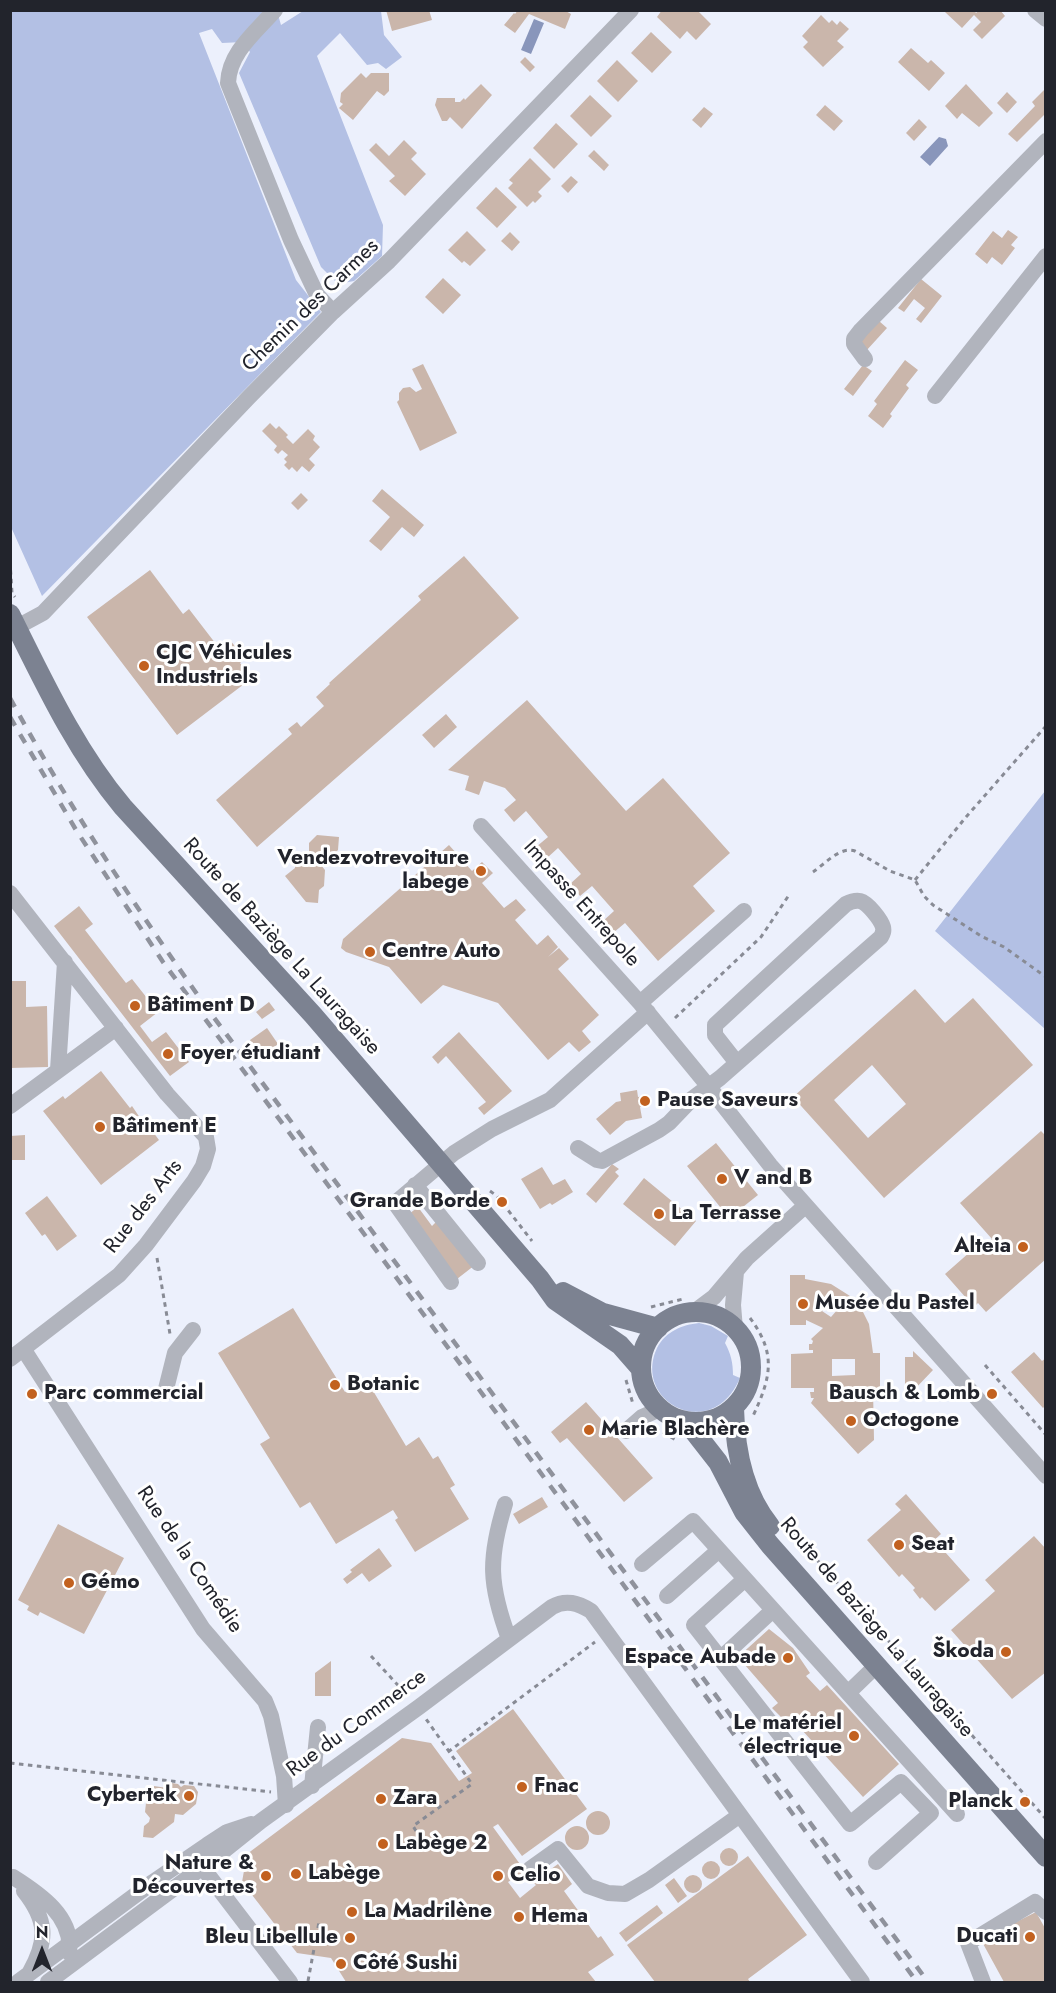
<!DOCTYPE html>
<html>
<head>
<meta charset="utf-8">
<style>
	body { margin:0 }
	#map { position:relative; width:1056px; height:1993px; overflow:hidden; background:#ecf0fc; font-family:Jost,sans-serif }
	canvas { display:block }
	.frame { position:absolute; inset:0; border:12px solid #22242c; pointer-events:none }
	.north { position:absolute; left:12px; top:1921px; width:60px; height:60px; -webkit-text-stroke:4px #fff; paint-order:stroke; rotate:0deg; font-size:16px; font-weight:700; line-height:24px; text-align:center; color:#22242c }
	.north::after { content:''; display:block; margin:auto; width:21px; height:27px; background:#22242c; clip-path:polygon(50% 0,100% 100%,50% 72%,0 100%) }
</style>
</head>
<body>
<div id="map">
<canvas width="1056" height="1993"></canvas>
<div class="frame"></div>
<div class="north">N</div>
</div>
<script>
const g = document.querySelector('canvas').getContext('2d');
g.lineJoin = 'round';
function fillPath(path, color) {
  g.fillStyle = color;
  g.fill(path, 'evenodd');
}
function stroke(path, color, width, dash) {
  g.strokeStyle = color;
  g.lineWidth = width;
  g.lineCap = dash ? 'butt' : 'round';
  g.setLineDash(dash || []);
  g.stroke(path);
}
function drawText(font, color, halo, rows, align = 'center') {
  g.font = font + ' Jost,sans-serif';
  g.lineWidth = 6;
  g.setLineDash([]);
  g.textBaseline = 'middle';
  g.strokeStyle = halo;
  g.fillStyle = color;
  for (const [text, x, y, turn = 0] of rows) {
    g.save();
    g.translate(x, y);
    g.rotate((+turn || 0) * Math.PI / 180);
    g.textAlign = isNaN(turn) ? turn : align;
    if (halo) g.strokeText(text, 0, 0);
    g.fillText(text, 0, 0);
    g.restore();
  }
}
fillPath(new Path2D(`
	M10,11H277L281,25L303,11H381L384,35L402,57L386,69L378,63L367,65L340,33L317,56L383,225L382,256L354,281L338,284L321,267L239,73L250,52L243,42L222,43L212,29L199,33L296,280L321,312L42,596L11,527Z
	M1045,791V1029L935,931Z
	M699,1323L711,1326L728,1336L725,1343C731,1354 733,1363 733,1375L740,1378C712,1444 632,1402 657,1348C666,1331 682,1325 699,1323Z`), '#b3c0e4');
fillPath(new Path2D(`
	M534,19L544,23L531,54L521,50Z
	M939,137L946,139L948,146L930,166L920,157Z`), '#8996bb');
fillPath(new Path2D(`
	M386,10H429L432,20L392,31Z
	M518,10H564L571,14L565,29L529,14L515,33L504,25L514,13L515,14Z
	M662,10H697L711,24L696,40L687,31L680,39L657,17Z
	M947,10H974L976,13L979,10H1000L1005,16L982,39L973,30L981,22L974,15L962,28L945,12Z
	M821,15L829,23L832,20L837,25L840,21L849,29L837,41L844,47L823,67L803,47L808,42L802,36Z
	M651,32L672,52L652,73L631,53Z
	M911,48L928,63L931,60L945,73L929,91L898,62Z
	M525,57L535,67L530,72L520,62Z
	M617,60L638,81L618,102L597,81Z
	M361,73L366,78L371,73H389V91L384,96L377,91L353,120L339,108L343,104L340,102L341,93Z
	M481,84L492,95L462,129L450,117L447,121H442L435,105L437,98H455V102H460L464,98L465,100Z
	M966,84L993,113L979,127L962,113L957,119L945,106Z
	M1046,88V113L1017,142L1008,134L1035,106L1032,102Z
	M1007,92L1017,102L1007,113L997,103Z
	M590,95L612,116L591,137L570,116Z
	M825,105L843,121L834,131L816,115Z
	M704,107L713,114L701,128L692,120Z
	M919,119L927,127L914,141L906,133Z
	M556,123L578,144L554,169L533,148Z
	M404,140L417,153L411,159L426,174L405,196L389,181L395,176L369,150L376,143L389,156Z
	M594,150L609,165L604,171L588,156Z
	M530,158L551,179L538,192L542,196L535,203L533,201L527,207L508,188L513,183L509,180Z
	M571,176L578,182L568,193L561,186Z
	M496,187L517,207L497,228L476,208Z
	M1008,230L1018,237L1011,245L1015,248L1002,265L992,257L987,264L975,254L993,231L1002,238Z
	M467,231L486,250L470,266L464,261L462,263L448,250Z
	M510,232L520,242L512,251L501,241Z
	M443,278L461,295L443,314L425,297Z
	M921,279L942,296L921,323L916,319L925,308L914,299L904,312L898,308Z
	M879,321L887,328L866,351L858,344Z
	M905,360L918,370L906,385L909,388L890,414L892,416L883,428L868,416L877,404L874,401Z
	M423,364L457,433L420,451L397,402L399,400V393L403,388L410,387L416,392L422,389L412,369Z
	M863,365L872,371L853,396L844,389Z
	M270,423L276,429L279,426L288,435L286,437L293,444L308,429L315,436L313,440L320,447L309,459L315,465L309,472L302,466L297,472L292,467L289,470L284,465L287,462L284,459L288,455L282,450L278,454L274,450L277,446L262,431Z
	M382,489L424,525L414,537L402,527L381,551L369,541L390,517L372,501Z
	M301,493L308,500L298,510L291,503Z
	M464,556L519,618L257,847L216,800L292,734L288,729L297,722L301,727L324,706L316,697L330,684L329,683L421,600L418,596Z
	M150,570L183,614L189,609L219,648L230,640L245,659L240,663L252,678L177,735L87,617Z
	M527,700L626,811L663,778L730,853L693,886L715,911L658,961L625,923L613,933L603,921L614,911L592,886L580,896L570,884L581,874L558,848L547,858L536,847L548,837L526,811L514,822L504,810L516,800L505,788L484,781L479,795L465,790L469,776L448,770Z
	M446,714L457,727L434,748L422,735Z
	M317,835L339,837L338,850L335,853L321,852V865L325,870L324,886L319,890L318,903L306,902L285,876L295,868V863L309,852V843Z
	M449,845L472,871L482,862L493,873L482,883L504,908L516,899L526,910L515,920L537,945L548,935L558,947L548,957L559,948L569,959L558,969L599,1015L582,1031L591,1042L579,1052L569,1042L548,1060L498,1003L443,985L421,1004L389,967L346,952L341,948L343,939Z
	M79,906L93,924L85,930L126,983L132,979L158,1012L140,1026L152,1042L166,1032L189,1062L170,1076L54,926Z
	M10,981H26V1007L47,1006L48,1067L10,1068Z
	M915,989L945,1023L973,998L1033,1065L884,1198L793,1097ZM872,1065L906,1104L868,1138L834,1100Z
	M269,1002L275,1010L262,1019L256,1012Z
	M267,1028L278,1044L260,1058L251,1045L252,1044L250,1040Z
	M459,1032L512,1091L484,1115L478,1108L486,1102L446,1056L438,1064L432,1057Z
	M101,1071L130,1108L132,1106L151,1134L153,1132L159,1140L101,1185L43,1111L63,1096L65,1099Z
	M637,1090L638,1097L644,1096L645,1101V1106L640,1107L642,1118L626,1121L610,1135L596,1119L616,1102L621,1101L620,1093Z
	M1041,1131L1046,1136V1259L986,1312L978,1303L974,1307L945,1274L979,1244L983,1248L992,1239L960,1203Z
	M25,1135V1160H10V1136Z
	M716,1143L758,1195L729,1218L687,1166Z
	M612,1164L619,1169L615,1172L619,1176L596,1203L586,1194Z
	M542,1167L553,1185L565,1179L573,1192L552,1205L550,1203L540,1209L521,1179Z
	M644,1178L696,1221L675,1246L623,1204Z
	M47,1196L77,1236L57,1251L45,1234L42,1236L25,1213Z
	M418,1207L432,1226L436,1222L475,1265L457,1279L409,1214Z
	M790,1275H805V1279L831,1284L850,1296L860,1306L869,1324L873,1353H880V1388H873L874,1440L858,1454L811,1403L814,1398H811L810,1392H814V1388H791V1354L813,1353V1350H809V1344H812L813,1341L811,1339L823,1328L806,1320V1325H790ZM826,1301L838,1309L831,1317L822,1311ZM832,1359H855V1375L832,1376Z
	M293,1308L345,1392L366,1379L406,1446L419,1437L433,1459L438,1456L455,1485L450,1488L469,1519L415,1552L395,1520L398,1518L393,1510L336,1544L310,1502L300,1508L260,1444L270,1438L218,1353Z
	M913,1351L933,1370L914,1390V1383L905,1384V1357H913Z
	M1034,1352L1042,1361L1046,1358V1405L1043,1408L1011,1372Z
	M586,1402L653,1478L624,1502L567,1438L560,1443L551,1432Z
	M906,1494L941,1534L931,1543L934,1546L937,1543L970,1580L935,1611L922,1597L920,1599L913,1590L915,1588L902,1574L899,1577L867,1540L901,1510L895,1504Z
	M542,1497L548,1507L519,1524L513,1514Z
	M58,1524L124,1558L84,1634L40,1612L38,1616L27,1610L29,1606L18,1600Z
	M1034,1536L1046,1549V1672L1012,1699L951,1630L995,1591L985,1580Z
	M379,1548L392,1566L369,1582L362,1573L347,1584L343,1579L352,1572L350,1570Z
	M769,1629L793,1648L810,1673L806,1676L820,1691L827,1685L899,1764L863,1797L791,1718L786,1722L772,1708L778,1703L738,1657Z
	M331,1661V1696H315V1673Z
	M513,1709L587,1809L522,1856L498,1824L493,1827L525,1871L508,1882L520,1898L536,1885L533,1882L558,1864L572,1884L564,1891L598,1938L601,1936L614,1955L588,1972L596,1982H346L331,1958L297,1953L242,1882L247,1854L402,1738L431,1743L459,1781L472,1773L456,1751Z
	M172,1783L178,1784L181,1787L184,1785L194,1786L198,1792L196,1804L183,1815L175,1814L174,1822L153,1838L143,1837L144,1826L149,1822L150,1818L145,1812L146,1803L152,1799L154,1786L167,1788Z
	M586 1823a12 12 0 1 1 24 0a12 12 0 1 1-24 0Z
	M565 1838a12 12 0 1 1 24 0a12 12 0 1 1-24 0Z
	M720 1857a9 9 0 1 1 18 0a9 9 0 1 1-18 0Z
	M748,1856L807,1935L748,1979L750,1982H655L627,1945Z
	M702 1870a9 9 0 1 1 18 0a9 9 0 1 1-18 0Z
	M684 1884a9 9 0 1 1 18 0a9 9 0 1 1-18 0Z
	M674,1878L687,1896L678,1903L665,1885Z
	M657,1905L663,1913L626,1942L619,1933Z
	M1036,1912L1046,1930V1982H1004L981,1940Z`), '#cab6ab');
stroke(new Path2D(`
	M10,561L12,593L15,597
	M813,872C825,864 840,846 855,851L890,871L915,880L924,896L933,905L981,936L1004,947L1046,977
	M915,880L966,817L1046,726
	M675,1018L761,937L789,895
	M490,1191L497,1196L532,1241
	M157,1258L170,1334
	M651,1307L683,1299
	M750,1318C778,1355 770,1380 752,1418
	M985,1365L1046,1435
	M626,1380L633,1404
	M655,1428L678,1441
	M787,1526L1046,1819
	M371,1656L407,1695
	M448,1752L595,1642
	M10,1763L271,1792
	M416,1831L413,1826L472,1784L426,1719
	M308,1981L319,1922`), '#888b95', 3, [4.5, 4.5]);
stroke(new Path2D(`
	M275,10C256,32 229,52 228,83L291,240L317,295L333,312
	M1035,10L1046,19
	M865,359L854,344V339L861,330L1046,141
	M935,396L1046,256
	M17,627L43,613L249,397L333,312L389,261L631,10
	M481,826L640,1003L709,1087L770,1165L1046,1476
	M10,893L167,1094L206,1137L208,1149L203,1166L194,1181L146,1245L119,1275L10,1359
	M640,1003L744,911
	M58,1070L65,962
	M10,1106L116,1028
	M578,1148L597,1160L602,1161L659,1130L669,1123L692,1099L720,1078L881,937C883,933 884,931 883,927C881,920 868,903 860,901C855,900 850,902 846,904L715,1025V1035L737,1063
	M415,1185L478,1263
	M451,1282L395,1203L454,1153L492,1129L550,1100L648,1012
	M694,1312L714,1297L747,1258L805,1206
	M735,1329L733,1305L736,1272
	M24,1350L203,1629L265,1701L271,1716L284,1776L286,1805
	M165,1393L175,1353L193,1330
	M626,1431L642,1417L660,1409
	M505,1504C488,1559 489,1585 509,1639
	M642,1564L693,1521L957,1814
	M745,1579L694,1625L850,1824L901,1782L931,1813L876,1862
	M667,1596L719,1550
	M720,1659L773,1610
	M849,1692L876,1666
	M312,1786L318,1727
	M196,1859L290,1982
	M530,1869L558,1849L588,1886L608,1893L625,1894L649,1880L740,1815
	M13,1877C40,1894 74,1917 69,1953
	M24,1891C47,1920 48,1940 30,1972
	M18,1982L153,1882L207,1845L227,1832L251,1824
	M48,1982L216,1857L261,1821L419,1707L552,1607C566,1599 578,1603 591,1611L862,1982
	M983,1982L968,1943L1035,1902L1046,1912`), '#b1b4bd', 16);
stroke(new Path2D(`
	M10,614C43,680 75,750 123,807L313,1015L540,1279L555,1300L620,1345L641,1369
	M563,1292L603,1313L658,1328
	M641 1367a55 55 0 1 1 110 0a55 55 0 1 1-110 0Z
	M734,1408C735,1450 743,1493 770,1526
	M686,1421L718,1462L744,1512L770,1545L1046,1857`), '#7c8291', 20);
stroke(new Path2D(`
	M10,698C68,805 134,905 204,1004L928,1982
	M10,717L76,830L163,962L917,1982`), '#8f929c', 4.5, [10, 10]);
for (const [x, y, r, color] of [
	[144,666,6,"#c2611f"],
	[481,871,6,"#c2611f"],
	[370,952,6,"#c2611f"],
	[135,1006,6,"#c2611f"],
	[168,1054,6,"#c2611f"],
	[645,1101,6,"#c2611f"],
	[100,1127,6,"#c2611f"],
	[722,1179,6,"#c2611f"],
	[502,1202,6,"#c2611f"],
	[659,1214,6,"#c2611f"],
	[1023,1247,6,"#c2611f"],
	[803,1304,6,"#c2611f"],
	[335,1385,6,"#c2611f"],
	[32,1394,6,"#c2611f"],
	[992,1394,6,"#c2611f"],
	[851,1421,6,"#c2611f"],
	[589,1430,6,"#c2611f"],
	[899,1545,6,"#c2611f"],
	[69,1583,6,"#c2611f"],
	[1006,1652,6,"#c2611f"],
	[788,1658,6,"#c2611f"],
	[854,1736,6,"#c2611f"],
	[522,1787,6,"#c2611f"],
	[189,1796,6,"#c2611f"],
	[381,1799,6,"#c2611f"],
	[1025,1802,6,"#c2611f"],
	[383,1844,6,"#c2611f"],
	[296,1874,6,"#c2611f"],
	[266,1876,6,"#c2611f"],
	[498,1876,6,"#c2611f"],
	[352,1912,6,"#c2611f"],
	[519,1917,6,"#c2611f"],
	[1030,1937,6,"#c2611f"],
	[350,1938,6,"#c2611f"],
	[341,1964,6,"#c2611f"]
]) {
  const dot = new Path2D();
  dot.arc(x, y, r, 0, 2 * Math.PI);
  g.fillStyle = color;
  g.fill(dot);
  stroke(dot, '#fff', 2);
}
drawText('21px', '#22242c', '#fff', [
	["Chemin des Carmes",311,306,-44],
	["Impasse Entrepole",581,904,48],
	["Route de Baziège La Lauragaise",281,947,48],
	["Rue des Arts",144,1207,-52],
	["Rue de la Comédie",189,1560,56],
	["Route de Baziège La Lauragaise",876,1628,49],
	["Rue du Commerce",357,1724,-36]
]);
drawText('bold 21px', '#22242c', '#fff', [
	["CJC Véhicules",156,654],
	["Industriels",156,678],
	["Vendezvotrevoiture",469,859,"right"],
	["labege",469,883,"right"],
	["Centre Auto",382,952],
	["Bâtiment D",147,1006],
	["Foyer étudiant",180,1054],
	["Pause Saveurs",657,1101],
	["Bâtiment E",112,1127],
	["V and B",734,1179],
	["Grande Borde",490,1202,"right"],
	["La Terrasse",671,1214],
	["Alteia",1011,1247,"right"],
	["Musée du Pastel",815,1304],
	["Botanic",347,1385],
	["Parc commercial",44,1394],
	["Bausch & Lomb",980,1394,"right"],
	["Octogone",863,1421],
	["Marie Blachère",601,1430],
	["Seat",911,1545],
	["Gémo",81,1583],
	["Škoda",994,1652,"right"],
	["Espace Aubade",776,1658,"right"],
	["Le matériel",842,1724,"right"],
	["électrique",842,1748,"right"],
	["Fnac",534,1787],
	["Cybertek",177,1796,"right"],
	["Zara",393,1799],
	["Planck",1013,1802,"right"],
	["Labège 2",395,1844],
	["Nature &",254,1864,"right"],
	["Découvertes",254,1888,"right"],
	["Labège",308,1874],
	["Celio",510,1876],
	["La Madrilène",364,1912],
	["Hema",531,1917],
	["Ducati",1018,1937,"right"],
	["Bleu Libellule",338,1938,"right"],
	["Côté Sushi",353,1964]
], 'left');
</script>
</body>
</html>
